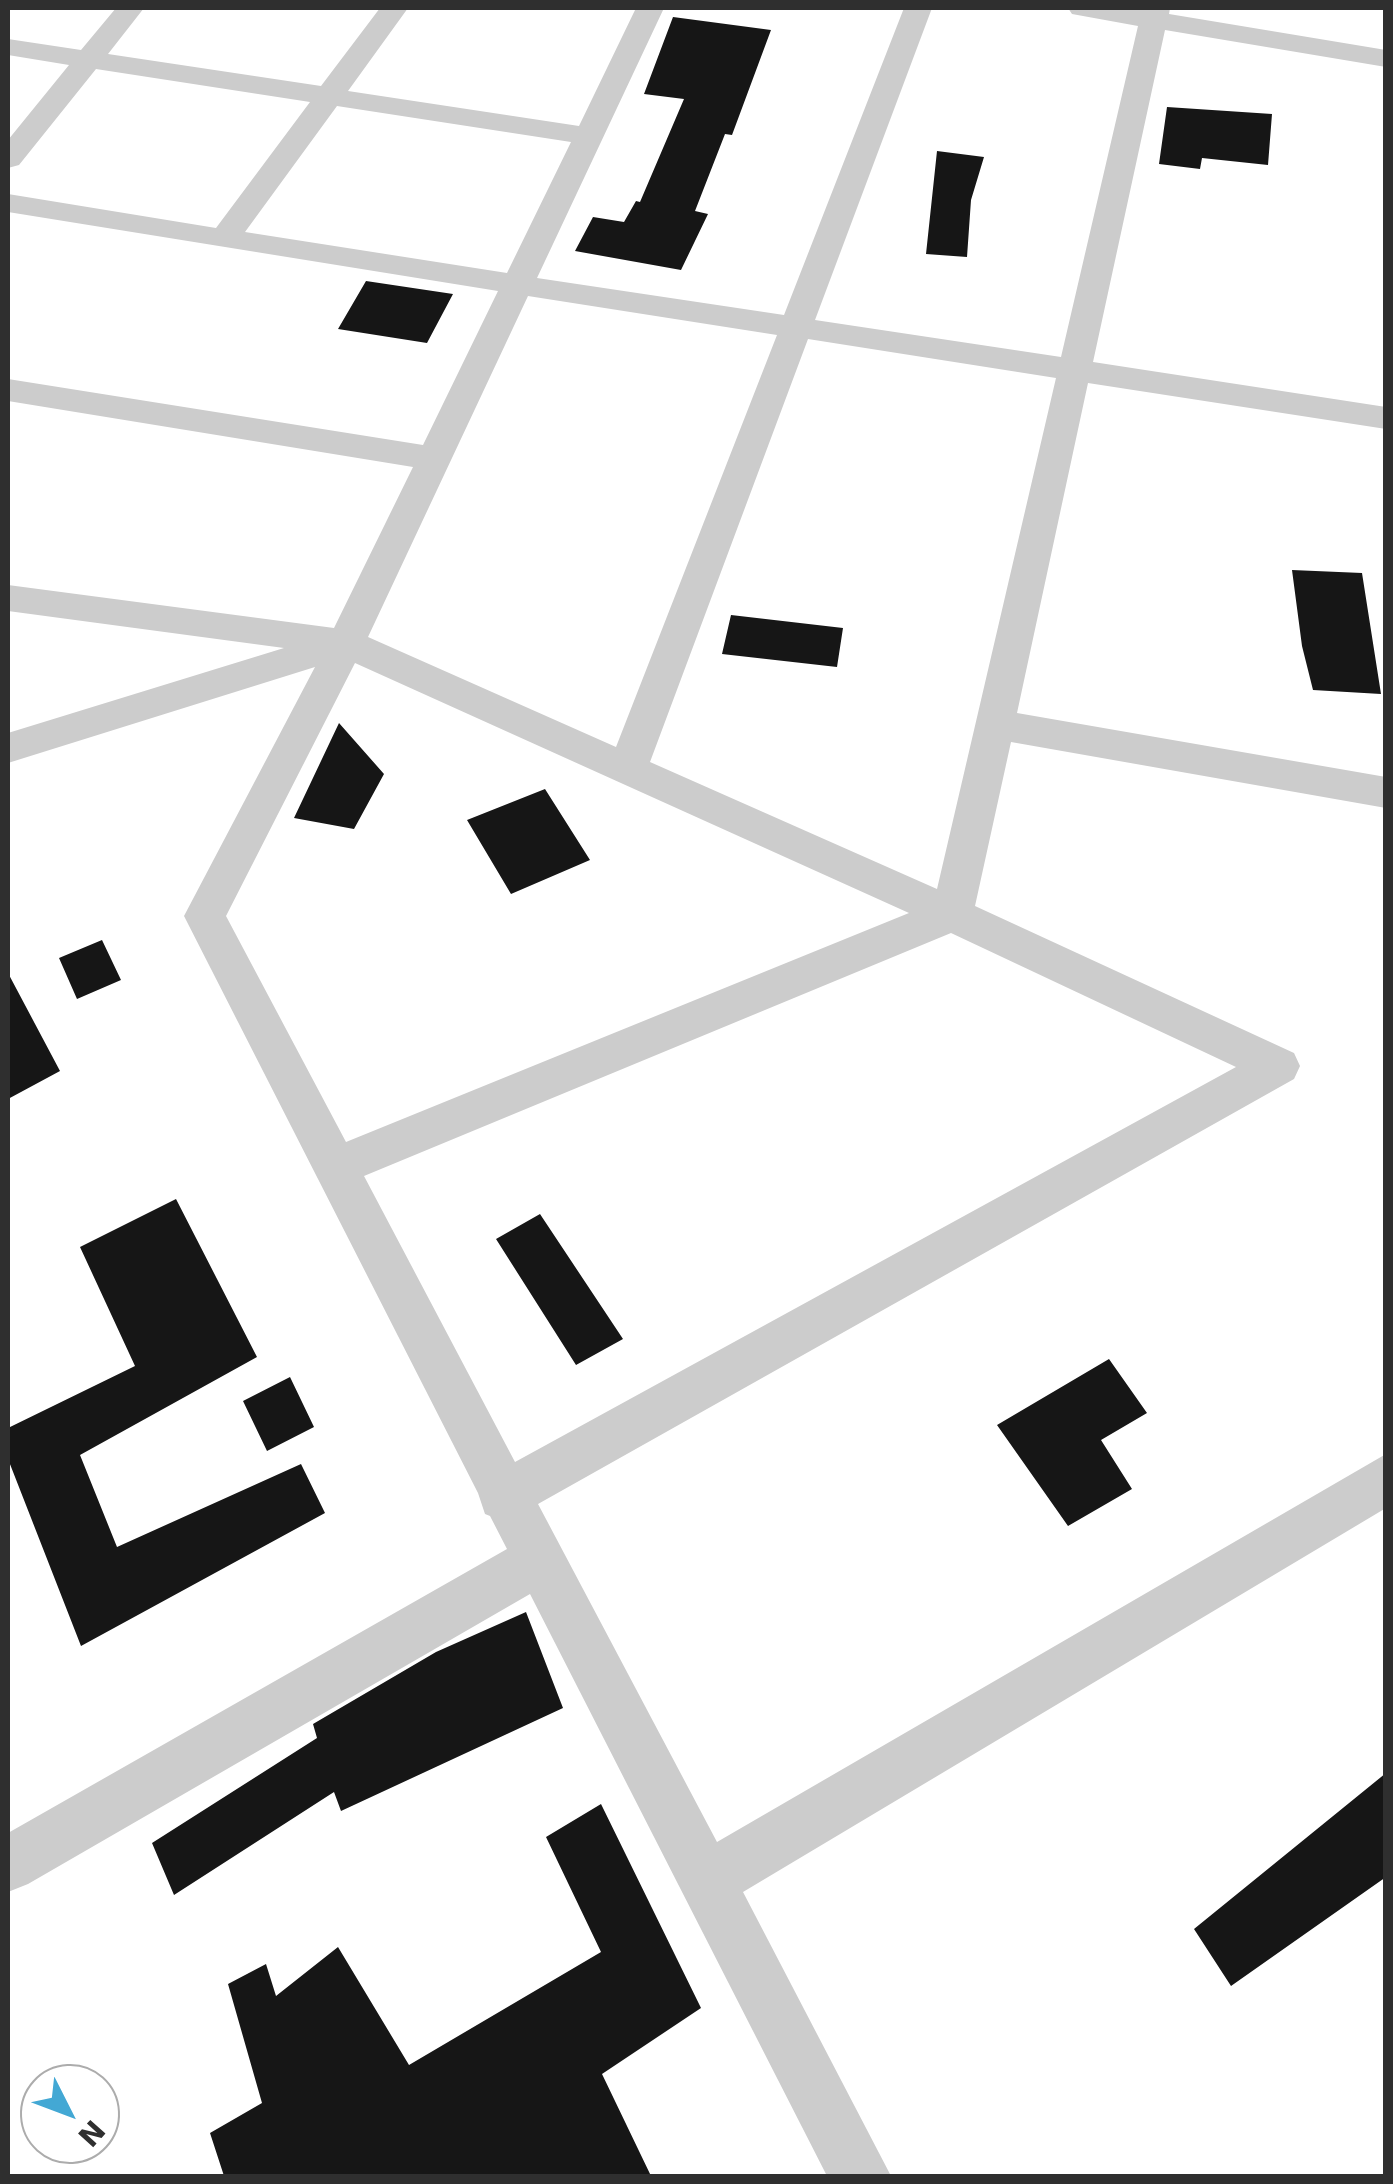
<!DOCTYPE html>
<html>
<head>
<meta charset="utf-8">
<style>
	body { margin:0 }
	#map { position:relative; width:1393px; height:2184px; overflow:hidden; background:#fff; font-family:"DejaVu Sans",sans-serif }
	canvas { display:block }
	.frame { position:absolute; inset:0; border:10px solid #2f2f2f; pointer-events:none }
	.north { position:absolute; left:20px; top:2064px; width:100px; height:100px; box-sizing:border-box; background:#fff; border:2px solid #acacac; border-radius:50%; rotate:132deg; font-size:28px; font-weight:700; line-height:40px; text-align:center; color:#2f2f2f }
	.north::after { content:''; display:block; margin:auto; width:35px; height:45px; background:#43a8d4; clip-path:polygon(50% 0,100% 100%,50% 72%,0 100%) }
</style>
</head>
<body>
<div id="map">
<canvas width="1393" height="2184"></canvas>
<div class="frame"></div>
<div class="north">N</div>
</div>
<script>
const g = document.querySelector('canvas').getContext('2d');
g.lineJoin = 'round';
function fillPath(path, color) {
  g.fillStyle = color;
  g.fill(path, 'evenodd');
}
fillPath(new Path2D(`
	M673,17L771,30L732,135L725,134L695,211L708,214L681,270L575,251L593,217L624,222L636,201L640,202L684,99L644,94Z
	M1167,107L1272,114L1268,165L1202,158L1200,169L1159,164Z
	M937,151L984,157L971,200L967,257L926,254Z
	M366,281L453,294L427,343L338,329Z
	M1292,570L1362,573L1381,694L1313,690L1302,646Z
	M731,615L843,628L837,667L722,654Z
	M339,723L384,774L354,829L294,818Z
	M545,789L590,860L511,894L467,820Z
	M102,940L121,980L77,999L59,958Z
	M8,973L60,1071L8,1099Z
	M176,1199L257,1357L80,1455L117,1547L301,1464L325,1513L81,1646L8,1459V1428L135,1366L80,1247Z
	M540,1214L623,1339L576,1365L496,1239Z
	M1109,1359L1147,1413L1101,1440L1132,1489L1068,1526L997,1425Z
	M290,1377L314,1427L267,1451L243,1401Z
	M526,1612L563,1708L341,1811L334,1792L174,1895L152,1843L317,1738L313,1724L436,1652Z
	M1386,1773V1877L1231,1986L1194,1929Z
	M601,1804L701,2008L602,2074L651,2176H224L210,2133L262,2103L228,1984L266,1964L276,1996L338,1947L409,2065L601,1952L546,1837Z`), '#161616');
fillPath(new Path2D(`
	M116,8H144L108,54L321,86L380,8H408L348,91L579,126L636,8H664L537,278L784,315L904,8H932L815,320L1061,357L1138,26L1072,14L1068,8H1170L1169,14L1386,50V67L1165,30L1093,362L1386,407V429L1088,383L1017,713L1386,777V808L1011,742L975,906L1294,1053L1300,1066L1294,1079L538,1504L717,1842L1386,1454V1508L743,1892L891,2176H827L530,1594L28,1884L8,1892V1833L507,1549L490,1516L485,1514L478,1493L184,916L315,667L8,763V733L284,648L8,611V585L334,628L413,467L8,401V379L423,445L498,291L8,212V194L216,228L310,102L96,69L19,165L8,168V140L69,65L8,55V39L81,50ZM337,106L571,142L507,273L245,232ZM528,296L777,335L616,747L368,637ZM808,339L1056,378L937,889L650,762ZM355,663L909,913L346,1142L226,916ZM951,933L1236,1067L515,1462L364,1176Z`), '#ccc');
</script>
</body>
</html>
